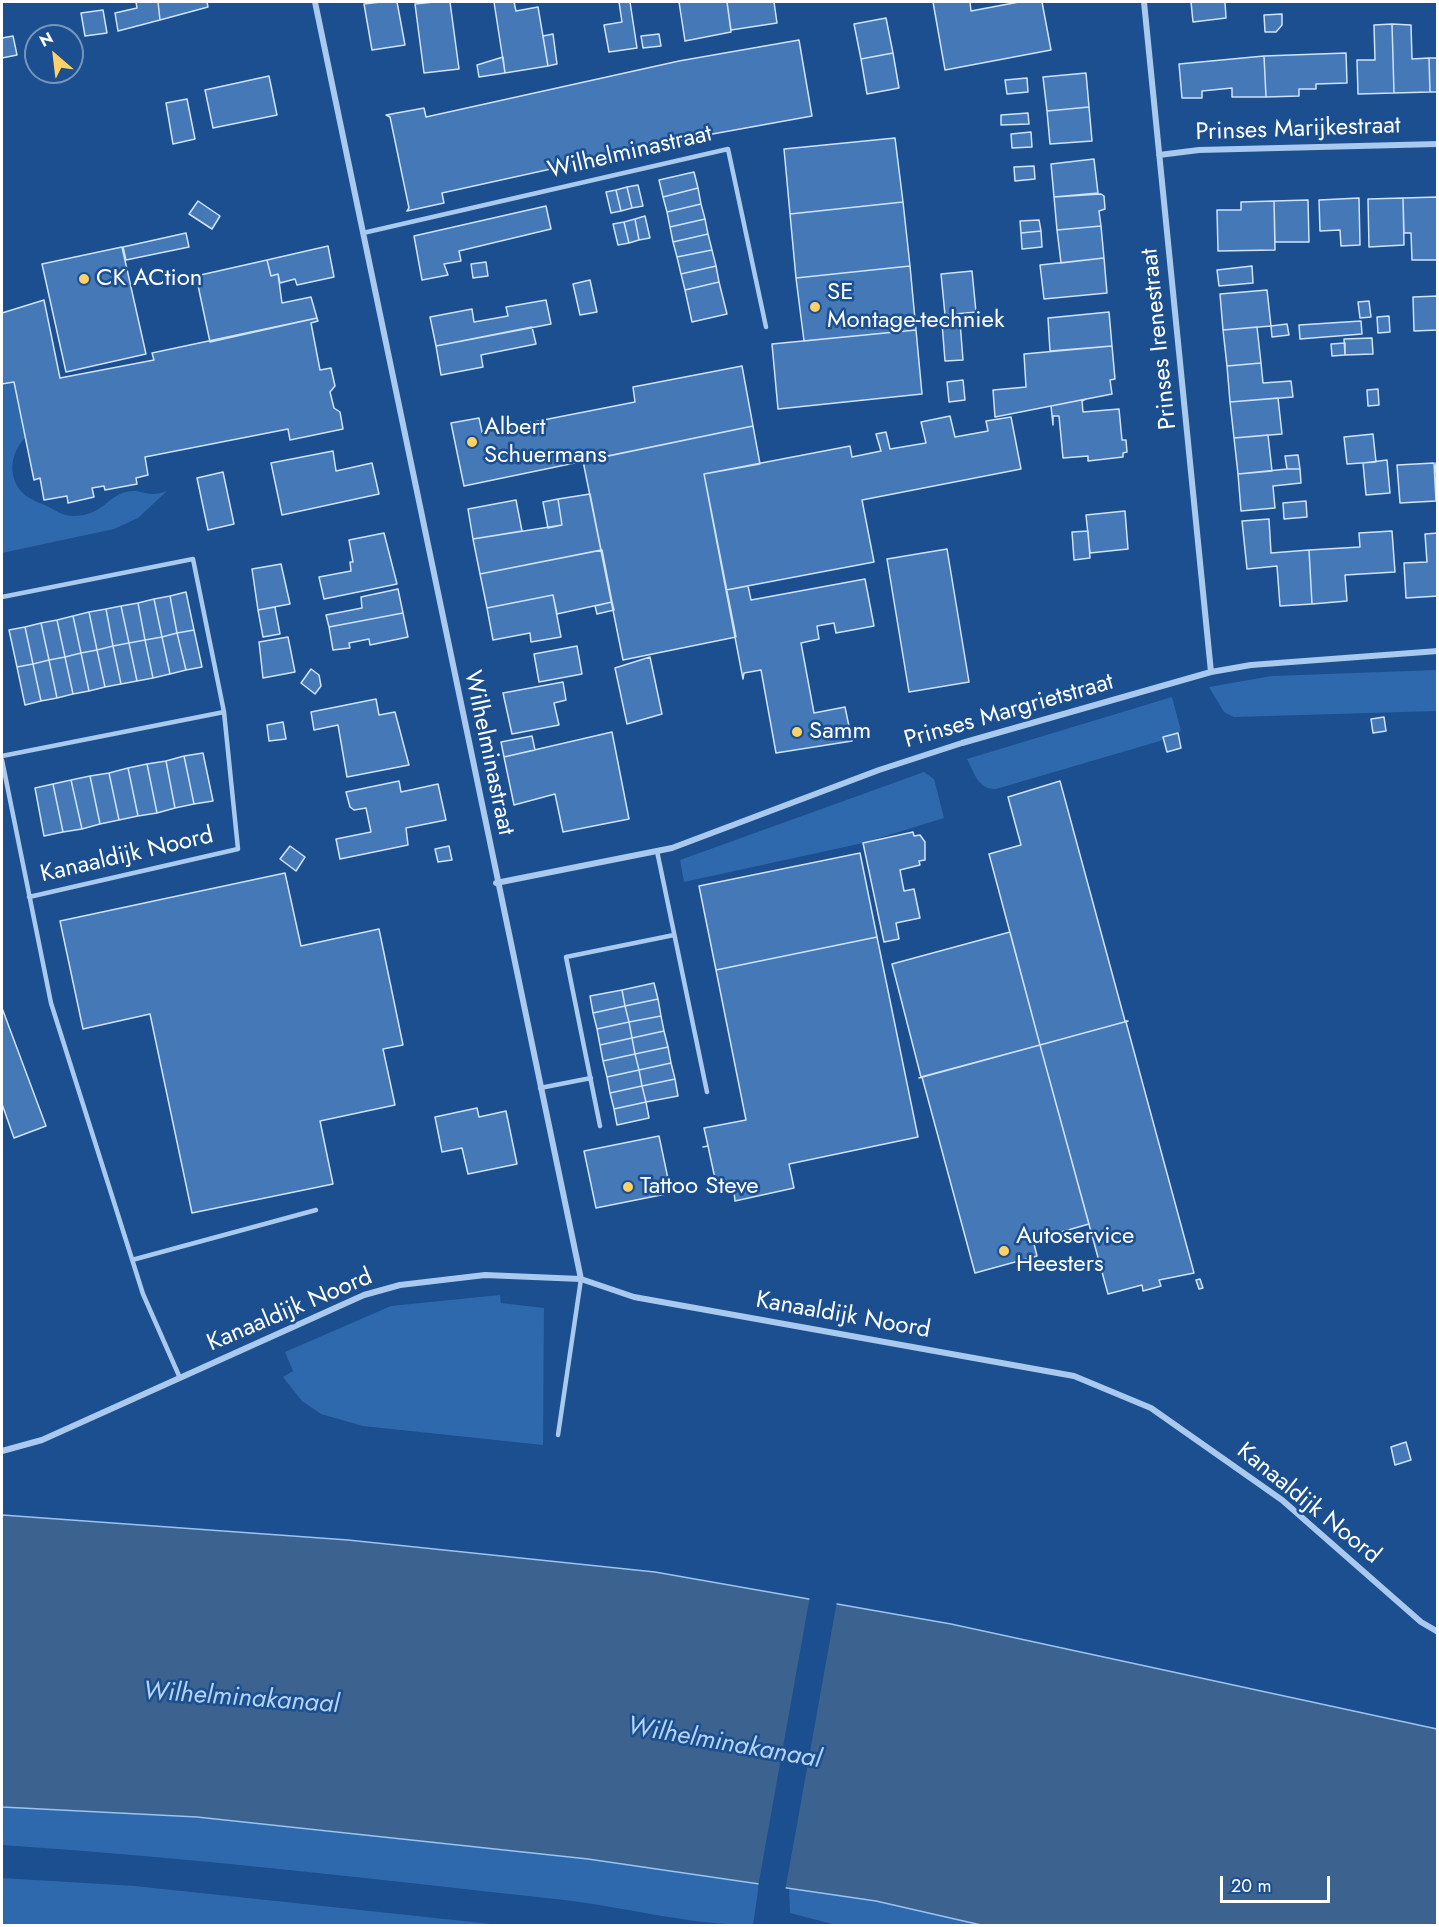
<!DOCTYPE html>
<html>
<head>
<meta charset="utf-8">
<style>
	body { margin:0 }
	#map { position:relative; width:1439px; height:1927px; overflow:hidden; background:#1b4f8f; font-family:Jost,sans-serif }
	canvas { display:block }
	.frame { position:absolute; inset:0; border:3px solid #fff; pointer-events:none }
	.north { position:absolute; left:24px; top:24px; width:60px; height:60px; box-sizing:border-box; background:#1b4f8f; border:2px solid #7695bc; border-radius:50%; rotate:332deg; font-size:16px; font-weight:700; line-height:24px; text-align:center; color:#fff }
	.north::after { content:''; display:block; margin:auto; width:21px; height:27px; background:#ffd166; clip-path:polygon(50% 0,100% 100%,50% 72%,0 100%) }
	.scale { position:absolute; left:1220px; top:1876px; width:110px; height:27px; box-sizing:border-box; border:3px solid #fff; border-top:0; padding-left:8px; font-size:18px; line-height:21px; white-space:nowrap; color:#fff; -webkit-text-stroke:4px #1b4f8f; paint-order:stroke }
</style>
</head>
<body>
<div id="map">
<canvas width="1439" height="1927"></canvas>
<div class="frame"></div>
<div class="north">N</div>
<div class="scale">20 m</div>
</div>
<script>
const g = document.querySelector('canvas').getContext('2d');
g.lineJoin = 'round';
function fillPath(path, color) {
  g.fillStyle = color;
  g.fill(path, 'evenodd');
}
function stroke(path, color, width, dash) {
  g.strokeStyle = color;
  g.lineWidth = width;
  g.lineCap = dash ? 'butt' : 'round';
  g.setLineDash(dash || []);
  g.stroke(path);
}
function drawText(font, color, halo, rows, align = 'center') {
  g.font = font + ' Jost,sans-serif';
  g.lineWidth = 5;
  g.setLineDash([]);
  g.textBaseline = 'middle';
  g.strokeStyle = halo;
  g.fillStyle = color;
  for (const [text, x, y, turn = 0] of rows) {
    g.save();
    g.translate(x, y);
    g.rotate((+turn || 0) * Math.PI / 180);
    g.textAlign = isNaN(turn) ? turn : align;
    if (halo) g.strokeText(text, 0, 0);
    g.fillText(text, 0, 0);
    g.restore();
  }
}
fillPath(new Path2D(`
	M14,383L25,438C9,454 7,481 26,496C32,500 40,503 47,506C56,511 62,515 72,516C103,516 106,497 126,492C142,488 146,499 167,491L138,518L114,529L2,553V385Z
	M1437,670V711L1234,717L1224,712L1209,687L1272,676Z
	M1172,697L1181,731L1160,741L996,789C978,790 974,772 967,759Z
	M924,772L934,779L944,818L863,843L684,882L680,860Z
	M500,1295L501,1303L544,1308L543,1445L363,1426L321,1414L302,1401L283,1377L293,1371L285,1352L391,1306Z
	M2,1807L197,1817L588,1859L759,1884L753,1925C687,1925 622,1906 556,1899C371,1879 187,1857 2,1845Z
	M2,1878L135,1886L501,1925H2Z
	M789,1888L876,1901L981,1925H836L790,1913Z`), '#2e69ad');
const water = new Path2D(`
	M2,1515L348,1540L655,1572L951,1624L1437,1729V1925H981L876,1901L588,1859L197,1817L2,1807Z`);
fillPath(water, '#3c6290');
stroke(water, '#9cc4f0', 1.5);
fillPath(new Path2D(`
	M810,1596L837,1601L785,1891L758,1887Z`), '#1b4f8f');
const building = new Path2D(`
	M136,2H158L160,20L118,31L115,13L137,8Z
	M158,2H207L208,7L160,20Z
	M381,2H397L405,45L372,50L364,4Z
	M434,2H450L459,69L424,73L415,4Z
	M494,2H514L516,11L538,7L548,66L505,73Z
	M619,2H630L637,48L609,52L604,25L622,22Z
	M679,2H727L731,32L685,41Z
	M727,2H774L777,23L731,30Z
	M933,2H970L971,11L1019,2H1042L1051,50L945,70Z
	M1191,2H1225L1226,18L1193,22Z
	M103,10L107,33L85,36L81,13Z
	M1282,14V25L1276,32H1265L1264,15Z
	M886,18L893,53L861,59L854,24Z
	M1392,24L1394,93L1358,94L1357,60H1375L1374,25Z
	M1392,24L1411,25L1412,59L1429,58L1430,92L1394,93Z
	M553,34L557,64L548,66L543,36Z
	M659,34L661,46L643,48L641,36Z
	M13,36L17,55L2,58V38Z
	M799,40L812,116L696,137L442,193L444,203L407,211L409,208L390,117L386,115L424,108L426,117L679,61Z
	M893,53L899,88L867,94L861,59Z
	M1346,53L1347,83L1316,84V89H1299V96L1266,97L1264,56Z
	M1264,56L1266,97H1232V88L1202,91V98H1182L1179,64Z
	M503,57L505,73L479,77L477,65Z
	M1429,58H1438V92H1430Z
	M1086,73L1089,107L1047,111L1043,77Z
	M269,76L277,115L213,128L205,90Z
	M1027,78L1028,92L1007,94L1005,80Z
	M187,99L195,139L173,144L166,103Z
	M1089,107L1092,141L1050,144L1047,111Z
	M1028,113L1029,124L1001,125V115Z
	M1031,132L1032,147L1012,148L1011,134Z
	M895,138L903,202L790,214L784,149Z
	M1094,159L1098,193L1054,197L1051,164Z
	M1034,166L1035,179L1015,181L1014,167Z
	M694,172L698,188L663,197L659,180Z
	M638,185L643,206L632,208L627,187Z
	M627,187L632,208L621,211L616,190Z
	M698,188L701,204L667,212L663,197Z
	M616,190L621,211L611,213L606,192Z
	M1101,194L1104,196L1105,209L1099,211L1101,226L1057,230L1054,197Z
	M1438,197V260H1412L1411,233H1404L1403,198Z
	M1359,198L1360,245L1341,246L1340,230L1320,231L1319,200Z
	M1403,198L1404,245L1369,247L1368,199Z
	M1308,200L1309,242H1275L1274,201Z
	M198,201L220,216L212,229L189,214Z
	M1274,201L1275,250L1218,251L1217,210H1241V202Z
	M903,202L910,266L796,278L790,214Z
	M701,204L705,219L670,227L667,212Z
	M546,206L551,229L459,251L461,261L444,264L448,275L422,280L414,236Z
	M645,216L650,238L639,240L635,219Z
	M635,219L639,240L629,243L624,222Z
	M705,219L708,234L673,242L670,227Z
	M1039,220L1041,231L1021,233L1020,221Z
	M624,222L629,243L618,245L613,224Z
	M1101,226L1104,258L1061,263L1057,230Z
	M1041,231L1042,247L1022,249L1021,233Z
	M186,233L189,247L126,260L123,247Z
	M708,234L712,250L677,257L673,242Z
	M328,246L334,277L297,285L295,279L280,283L278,274L271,276L267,260Z
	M122,247L146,354L66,372L42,264Z
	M712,250L716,266L681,274L677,257Z
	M1104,258L1107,293L1044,299L1040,265Z
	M267,260L271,276L278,274L282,303L311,297L317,318L210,342L196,276Z
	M486,262L488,276L473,278L471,264Z
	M716,266L719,282L685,290L681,274Z
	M910,266L916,330L804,341L796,278Z
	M1252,266L1253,283L1219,286L1217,270Z
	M972,271L976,312L945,315L941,274Z
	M590,280L597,312L580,315L573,284Z
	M719,282L727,314L692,322L685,290Z
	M1267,290L1271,326L1223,330L1220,294Z
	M1438,296V330L1414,331L1413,297Z
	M44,300L60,378L154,360L152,353L317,318L318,321L311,323L320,370L331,368L335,386L330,392L334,408L340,412L343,429L290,440L288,429L145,457L148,475L136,478L137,484L105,490L104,486L92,488L94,497L68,503L67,496L44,500L40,478L34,480L14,382L2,384V313Z
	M546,300L551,324L436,346L430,317L472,309L474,322L508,316L506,307Z
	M1369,301L1371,317L1360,318L1358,302Z
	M1109,312L1112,346L1050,351L1048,318Z
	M1389,316L1390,332L1378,333L1377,317Z
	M1361,321L1362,334L1300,339L1299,325Z
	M960,322L963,360L945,361L942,323Z
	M1287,324L1289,335L1272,337L1271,326Z
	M532,327L536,344L481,355L483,367L441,375L436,346Z
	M1257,327L1261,363L1227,366L1223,330Z
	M916,330L922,394L778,409L772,344Z
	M1372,338L1373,354L1345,355L1344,339Z
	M1345,343V355L1332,356L1331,344Z
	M1112,346L1115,379L1110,380L1112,394L995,417L993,390L1026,387L1024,354Z
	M1261,363L1263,383L1291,381L1293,397L1230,402L1227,366Z
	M742,366L753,426L464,486L451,423L479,418L482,432L635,402L633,387Z
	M963,380L965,400L949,402L947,382Z
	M1378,389L1379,405L1368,406L1367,390Z
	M1278,398L1282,434L1234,438L1230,402Z
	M1086,399L1082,401L1083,412L1119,409L1122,440H1126L1127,452L1123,453V457L1088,461V456L1063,458L1059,416H1053V425L1051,406Z
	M950,416L955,437L988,431L986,421L1011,417L1021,469L862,500L874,562L726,590L704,474L850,446L852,457L881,451L876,434L886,432L890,449L926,443L921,422Z
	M753,426L760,464L704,474L736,637L623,660L583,461Z
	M1373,434L1376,462L1347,464L1344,437Z
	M1268,435L1272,471L1238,474L1234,438Z
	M333,451L336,471L372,463L379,494L282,515L271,463Z
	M1298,455L1300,469H1287L1285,456Z
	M1387,460L1390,493L1366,495L1363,463Z
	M1434,463L1436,501L1400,503L1397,465Z
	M1436,463H1438V510L1435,475Z
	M1287,469H1300L1301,483L1273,486L1275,508L1241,511L1238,474Z
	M223,472L234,524L208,530L197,478Z
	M590,494L601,550L480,574L473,539L562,525L558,499Z
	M558,499L562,525L548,528L543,502Z
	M516,500L522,531L473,539L468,509Z
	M1306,501L1307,517L1284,519L1283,503Z
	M1125,511L1128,549L1090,553L1086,515Z
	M1269,519L1271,553L1309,550L1312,604L1280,606L1277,566L1247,569L1242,521Z
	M1088,531L1090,558L1074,560L1072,532Z
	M1392,531L1395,572L1345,575L1347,601L1312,604L1309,550L1360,547L1359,533Z
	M384,533L397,584L324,599L319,577L351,571L350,562H353L349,540Z
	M1438,533V596L1406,598L1404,563L1427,562L1425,534Z
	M947,549L969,682L909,692L887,559Z
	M602,550L612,602L557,614L553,595L487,608L480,574Z
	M281,564L290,604L258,610L252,569Z
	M865,579L874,626L836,633L834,623L817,626L819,639L801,643L814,713L845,707L852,741L776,753L761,670L744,673L743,679L726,590L748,586L751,600Z
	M398,589L403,613L329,627L326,615L362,608L361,597Z
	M186,592L194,630L177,633L170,596Z
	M553,595L561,637L531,642L530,633L493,640L487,608Z
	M170,596L177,633L162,637L154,599Z
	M154,599L162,637L145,640L138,603Z
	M612,602L614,610L597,614L595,606Z
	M138,603L145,640L129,643L121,606Z
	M121,606L129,643L113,646L106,609Z
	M275,607L280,634L263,637L258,610Z
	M106,609L113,646L97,650L89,612Z
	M89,612L97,650L81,653L73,616Z
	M403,613L408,637L370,645L369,639L349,643L350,648L333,650L329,627Z
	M73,616L81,653L65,657L57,620Z
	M57,620L65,657L49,660L41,623Z
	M41,623L49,660L33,664L25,627Z
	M25,627L33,664L17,667L9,630Z
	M194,630L202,667L186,670L177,633Z
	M177,633L186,670L170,674L162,637Z
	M162,637L170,674L153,678L145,640Z
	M288,637L295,672L263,678L259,642Z
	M145,640L153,678L137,681L129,643Z
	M129,643L137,681L121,684L113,646Z
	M113,646L121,684L105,687L97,650Z
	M577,646L582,674L539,682L534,654Z
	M97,650L105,687L89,691L81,653Z
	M81,653L89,691L73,694L65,657Z
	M65,657L73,694L57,698L49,660Z
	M650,657L662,714L627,724L615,668Z
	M49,660L57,698L41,701L33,664Z
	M33,664L41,701L25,705L17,667Z
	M311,669L319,675L321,686L315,694L301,683Z
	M563,682L566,700L554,703L559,725L512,734L503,693Z
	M376,699L379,715L395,712L409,765L347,777L338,725L314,730L311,712Z
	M1384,717L1386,731L1373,733L1371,719Z
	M283,722L286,739L269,741L267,725Z
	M612,732L629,819L563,832L555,794L514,805L504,757Z
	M1178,733L1181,748L1167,752L1163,737Z
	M532,736L535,750L504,757L501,742Z
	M203,753L213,801L194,804L184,756Z
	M184,756L194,804L175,808L166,761Z
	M166,761L175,808L157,813L147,764Z
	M147,764L157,813L138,816L128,768Z
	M128,768L138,816L119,820L109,773Z
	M109,773L119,820L100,824L90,776Z
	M90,776L100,824L82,829L71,780Z
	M71,780L82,829L63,832L53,784Z
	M399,781L401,792L438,784L446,820L406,828L408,845L340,859L336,839L371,832L366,808L354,810L350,807L346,792Z
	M1060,781L1125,1021H1128L1040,1045L989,854L1021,845L1008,797Z
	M53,784L63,832L44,836L35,788Z
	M913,832L914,836L920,835L925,842V860L919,861L920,865L900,870L904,891L914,889L920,918L896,923L899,939L884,942L863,843Z
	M290,846L305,857L296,871L280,859Z
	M449,846L452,860L438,862L435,849Z
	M860,853L877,937L716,970L699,886Z
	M285,873L301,946L379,929L403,1045L383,1049L395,1105L320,1121L333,1184L192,1213L150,1014L83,1029L60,921Z
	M1010,932L1040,1045L921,1077L892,964Z
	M877,937L918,1137L789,1164L794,1188L735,1201L734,1192L725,1186L717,1188L708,1146L703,1147L708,1146L704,1128L746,1120L716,970Z
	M654,983L658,999L625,1006L622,990Z
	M622,990L625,1006L593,1013L590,996Z
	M658,999L661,1016L629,1022L625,1006Z
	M625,1006L629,1022L597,1029L593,1013Z
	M2,1008L46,1126L14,1138L2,1104Z
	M661,1016L664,1031L632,1038L629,1022Z
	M1128,1021L1126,1022L1194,1273L1159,1280L1161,1286L1143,1291L1142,1285L1108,1294L1040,1045Z
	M629,1022L632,1038L600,1045L597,1029Z
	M664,1031L668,1047L635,1054L632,1038Z
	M632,1038L635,1054L603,1061L600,1045Z
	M1040,1045L1089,1224L1033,1240L1037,1256L975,1273L922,1077L919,1078Z
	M668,1047L671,1063L639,1070L635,1054Z
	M635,1054L639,1070L607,1077L603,1061Z
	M671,1063L675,1079L642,1086L639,1070Z
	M639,1070L642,1086L610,1093L607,1077Z
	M675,1079L678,1096L646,1102L642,1086Z
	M642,1086L646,1102L614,1109L610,1093Z
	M646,1102L649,1118L617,1125L614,1109Z
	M477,1108L479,1117L506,1111L517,1164L468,1174L462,1148L442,1152L435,1117Z
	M659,1136L671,1193L596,1208L584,1151Z
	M1200,1279L1203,1288L1199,1289L1196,1280Z
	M1406,1442L1411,1460L1395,1465L1391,1447Z`);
fillPath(building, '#4478b7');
stroke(building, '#cfe3fa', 1.5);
stroke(new Path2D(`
	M363,233L728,149L766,327
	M2,597L193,559L224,712L238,849L29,897
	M2,756L224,712
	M2,760L51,1003L143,1294L180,1378
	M657,851L707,1092
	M540,1088L591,1078
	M600,1126L566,957L674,935
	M132,1260L316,1210
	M558,1435L581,1279`), '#a9c9ee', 4.5);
stroke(new Path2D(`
	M315,2L581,1279
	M1144,2L1211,672
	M1159,155L1199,150L1438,144
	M496,883L672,848L879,770L962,743L1211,672L1251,665L1438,651
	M2,1451L42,1440L364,1295L400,1285L485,1275L581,1279L634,1297L1074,1376L1151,1408L1282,1500L1421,1622L1438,1632`), '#a9c9ee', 6);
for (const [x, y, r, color] of [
	[84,279,6,"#ffd166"],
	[815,307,6,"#ffd166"],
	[472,442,6,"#ffd166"],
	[797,732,6,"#ffd166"],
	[628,1187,6,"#ffd166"],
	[1004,1251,6,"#ffd166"]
]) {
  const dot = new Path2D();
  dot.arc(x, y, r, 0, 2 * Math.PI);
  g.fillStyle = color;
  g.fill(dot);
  stroke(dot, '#1b4f8f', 2);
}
drawText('24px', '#fff', '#1b4f8f', [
	["Prinses Marijkestraat",1298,130,-2],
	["Wilhelminastraat",630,153,-13],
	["Prinses Irenestraat",1160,339,-96],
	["Prinses Margrietstraat",1009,712,-16],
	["Wilhelminastraat",488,753,78],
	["Kanaaldijk Noord",127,856,-13],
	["Kanaaldijk Noord",290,1311,-23],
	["Kanaaldijk Noord",843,1316,10],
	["Kanaaldijk Noord",1308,1504,39]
]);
drawText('24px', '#fff', '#1b4f8f', [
	["CK ACtion",96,279],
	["SE",827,293],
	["Montage-techniek",827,321],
	["Albert",484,428],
	["Schuermans",484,456],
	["Samm",809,732],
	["Tattoo Steve",640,1187],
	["Autoservice",1016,1237],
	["Heesters",1016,1265]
], 'left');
drawText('italic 26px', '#b5d3f5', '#1b4f8f', [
	["Wilhelminakanaal",241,1699,4],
	["Wilhelminakanaal",724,1744,10]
]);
</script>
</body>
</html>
